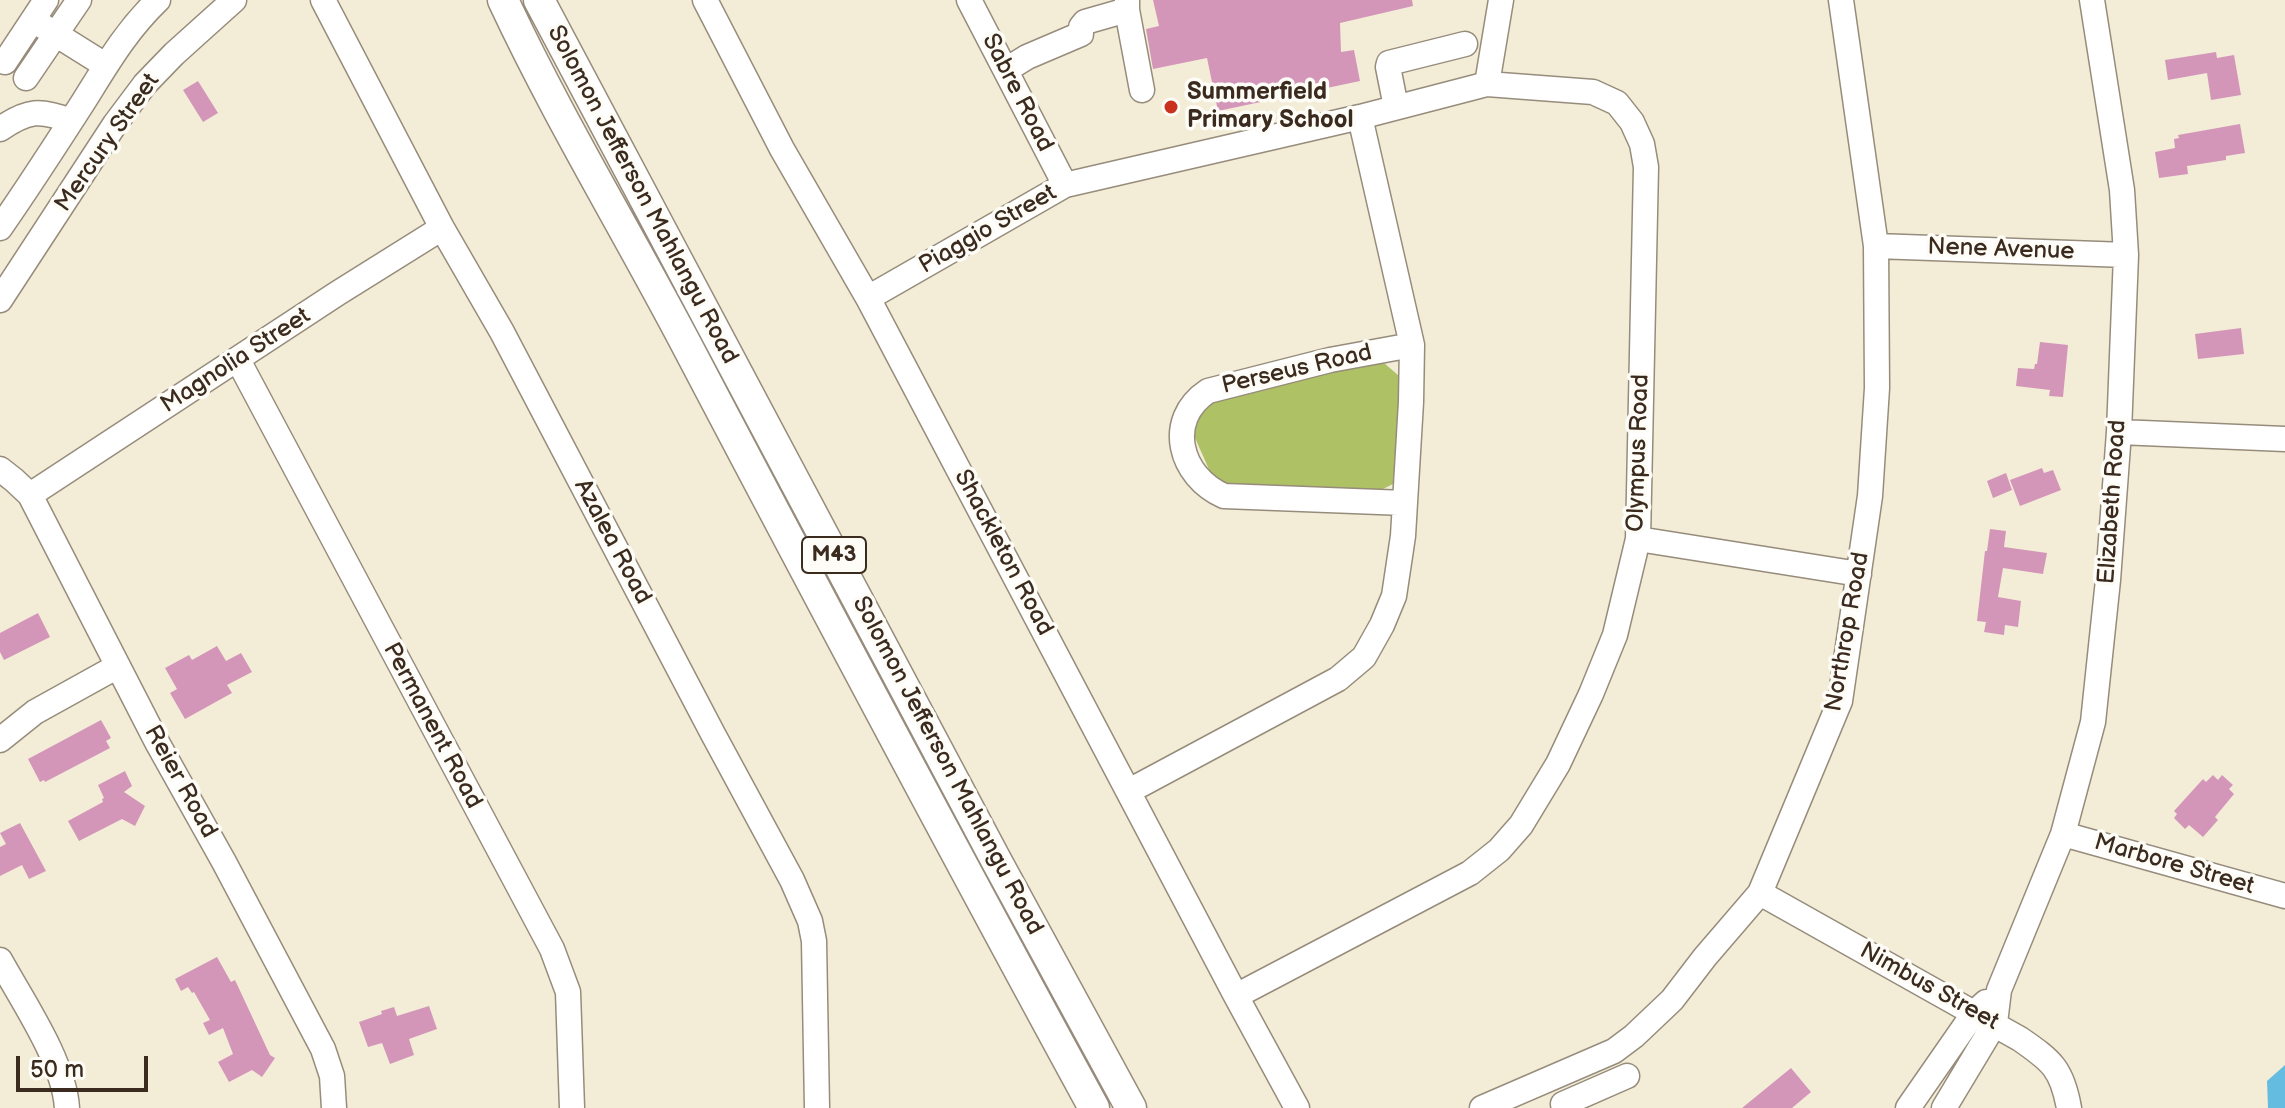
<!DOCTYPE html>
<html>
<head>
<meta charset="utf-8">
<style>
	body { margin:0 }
	#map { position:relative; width:2285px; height:1108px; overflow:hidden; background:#f3edd8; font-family:"Balsamiq Sans",sans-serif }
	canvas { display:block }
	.scale { position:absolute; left:16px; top:1056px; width:132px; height:36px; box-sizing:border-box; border:4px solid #3b2a1e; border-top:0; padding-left:10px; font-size:24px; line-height:28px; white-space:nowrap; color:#3b2a1e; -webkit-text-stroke:6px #fdfcf7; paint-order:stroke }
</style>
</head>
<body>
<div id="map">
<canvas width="2285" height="1108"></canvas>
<div class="scale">50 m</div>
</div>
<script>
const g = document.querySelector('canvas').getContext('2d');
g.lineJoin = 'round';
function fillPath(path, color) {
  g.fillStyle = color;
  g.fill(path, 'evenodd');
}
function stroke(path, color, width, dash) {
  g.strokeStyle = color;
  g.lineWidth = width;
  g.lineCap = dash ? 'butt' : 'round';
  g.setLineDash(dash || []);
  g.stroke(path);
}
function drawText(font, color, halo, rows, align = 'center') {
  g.font = font + ' "Balsamiq Sans",sans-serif';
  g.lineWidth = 7;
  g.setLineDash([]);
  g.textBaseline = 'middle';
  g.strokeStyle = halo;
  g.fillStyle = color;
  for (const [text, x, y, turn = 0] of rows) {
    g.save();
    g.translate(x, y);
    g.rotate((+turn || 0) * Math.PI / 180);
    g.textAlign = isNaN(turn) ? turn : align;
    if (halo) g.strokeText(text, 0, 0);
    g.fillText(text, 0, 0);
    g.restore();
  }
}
fillPath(new Path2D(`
	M1371,362L1384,363L1398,375L1399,474L1393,484L1373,494L1222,485L1211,474L1192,431L1193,422L1210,403L1225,397Z`), '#aec165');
fillPath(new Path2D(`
	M2285,1065V1108H2268L2267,1081Z`), '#64bde1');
fillPath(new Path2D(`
	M1153,0H1412L1413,6L1340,23L1341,52L1354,50L1360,81L1218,111L1207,58L1153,69L1146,29L1159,26Z
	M2216,52L2217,58L2234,55L2241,95L2211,100L2207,73L2168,80L2165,60Z
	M198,81L218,113L203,122L183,90Z
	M2240,124L2245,153L2226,156V160L2187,166L2188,174L2159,178L2155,152L2175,148L2174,139L2179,138L2178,135Z
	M2241,328L2244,354L2198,359L2195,334Z
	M2040,342L2068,345L2063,397L2049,396L2050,390L2016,386L2018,368L2034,369L2035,364H2037Z
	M2042,468L2044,473L2053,470L2061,490L2020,506L2010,480Z
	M2006,473L2012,490L1993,498L1987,481Z
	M1990,529L2006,531L2004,547L2047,553L2043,574L2003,568L1998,597L2021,601L2018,627L2005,625L2004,635L1984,632L1986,622L1977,621L1985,551H1987Z
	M38,613L50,637L4,660L0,652V633Z
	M217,646L226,661L241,653L252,672L227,685L232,693L185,719L170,693L177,689L165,668L189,655L192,660Z
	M101,720L111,738L106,741L110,748L45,782L44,780L40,782L28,759Z
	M125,771L132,786L124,792L145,806L135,826L122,819L79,841L68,821L103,802L102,799L104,798L98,785Z
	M2213,775L2218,780L2222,775L2233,785L2229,789L2234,794L2215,817L2218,820L2203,837L2189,825L2185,829L2174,818L2177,814L2174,811L2203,779L2206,782Z
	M20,823L46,871L29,879L22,865L0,876V847L6,844L0,833Z
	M217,957L231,982L235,980L270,1055L275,1058L262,1077L252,1070L229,1082L218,1062L233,1054L223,1028L209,1035L203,1023L210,1020L194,992L192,993L188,987L181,991L175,979Z
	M429,1006L437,1029L409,1039L414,1055L390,1064L382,1043L368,1047L359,1022L382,1014L381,1011L394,1007L397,1016Z
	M1791,1068L1811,1092L1792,1108H1742Z`), '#d396b9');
const minor = new Path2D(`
	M323,0L442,228L502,332L713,734L792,880L810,921L814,941L817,1108
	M705,0L782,149L868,298L1236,996L1297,1108
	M969,0L1065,185
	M1127,0V10L1142,90
	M33,20L105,65
	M5,62L46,0
	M1006,70L1027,57L1081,34V27L1085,22L1127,10
	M26,78L79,0
	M1487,84L1501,0
	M1396,107L1388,67L1389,63L1465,44
	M0,129C28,110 40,109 71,121
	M0,228C28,188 55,146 82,104C106,66 124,33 158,0
	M1876,246L2126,255
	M868,298L1065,185L1360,117L1487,84L1593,92L1617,103L1632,122L1642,144L1646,167L1638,539L1615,635L1591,694L1558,764L1521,825L1499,850L1470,873L1236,996
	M0,300L115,124L145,84L174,54L234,0
	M238,360L552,949L568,992L572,1108
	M2119,432L2285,439
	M0,469L14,480L30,495L158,744L224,862L323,1049L332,1076L334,1108
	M30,495L338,293L442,228
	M1405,503L1224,496C1180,477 1164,420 1208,391L1330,360L1412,345
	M1638,539L1859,574
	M0,740L35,712L118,666
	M1129,791L1338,679L1364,657L1382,625L1394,596L1403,536L1411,402L1412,345L1360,117
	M2063,834L2285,896
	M1760,893L2020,1039C2052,1061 2062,1069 2069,1108
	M0,960C23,1002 64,1061 67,1108
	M1563,1104L1627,1076
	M1482,1108L1614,1051L1634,1036L1672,1000L1705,957L1760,893L1840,701L1870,496L1877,388L1876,246L1841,0
	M1908,1108L1974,1013L1986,1002
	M1944,1108L1995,1023L1999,990L2063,834L2093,722L2108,580L2119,432L2126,255L2122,190L2092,0`);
const major = new Path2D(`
	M503,0C557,116 624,226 684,340C819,597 955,853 1094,1108
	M539,0L996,860L1131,1108`);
stroke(minor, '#978c7b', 27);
stroke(major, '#978c7b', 33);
stroke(minor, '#fff', 24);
stroke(major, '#fff', 30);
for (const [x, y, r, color] of [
	[1171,107,8,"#c8321e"]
]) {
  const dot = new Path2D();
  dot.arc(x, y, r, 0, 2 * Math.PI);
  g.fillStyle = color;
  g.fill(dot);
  stroke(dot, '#fdfcf7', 3);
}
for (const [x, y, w] of [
	[834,555,64]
]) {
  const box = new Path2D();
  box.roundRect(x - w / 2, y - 18, w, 36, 6);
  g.fillStyle = '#fdfcf7';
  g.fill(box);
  stroke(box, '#3b2a1e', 2);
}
drawText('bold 22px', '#3b2a1e', null, [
	["M43",834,555]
]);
drawText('24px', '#3b2a1e', '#fdfcf7', [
	["Sabre Road",1017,93,63],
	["Mercury Street",108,143,-55],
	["Solomon Jefferson Mahlangu Road",642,195,62],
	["Piaggio Street",988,230,-30],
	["Nene Avenue",2001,250,2],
	["Magnolia Street",236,361,-33],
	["Perseus Road",1297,370,-13],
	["Olympus Road",1639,453,-88],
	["Elizabeth Road",2113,502,-86],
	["Azalea Road",612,542,62],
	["Shackleton Road",1003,553,62],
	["Northrop Road",1848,632,-80],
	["Permanent Road",432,726,62],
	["Solomon Jefferson Mahlangu Road",947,766,62],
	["Reier Road",180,782,61],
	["Marbore Street",2174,865,16],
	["Nimbus Street",1929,987,29]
]);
drawText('bold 24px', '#3b2a1e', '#fdfcf7', [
	["Summerfield",1187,93],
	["Primary School",1187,121]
], 'left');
</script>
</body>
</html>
